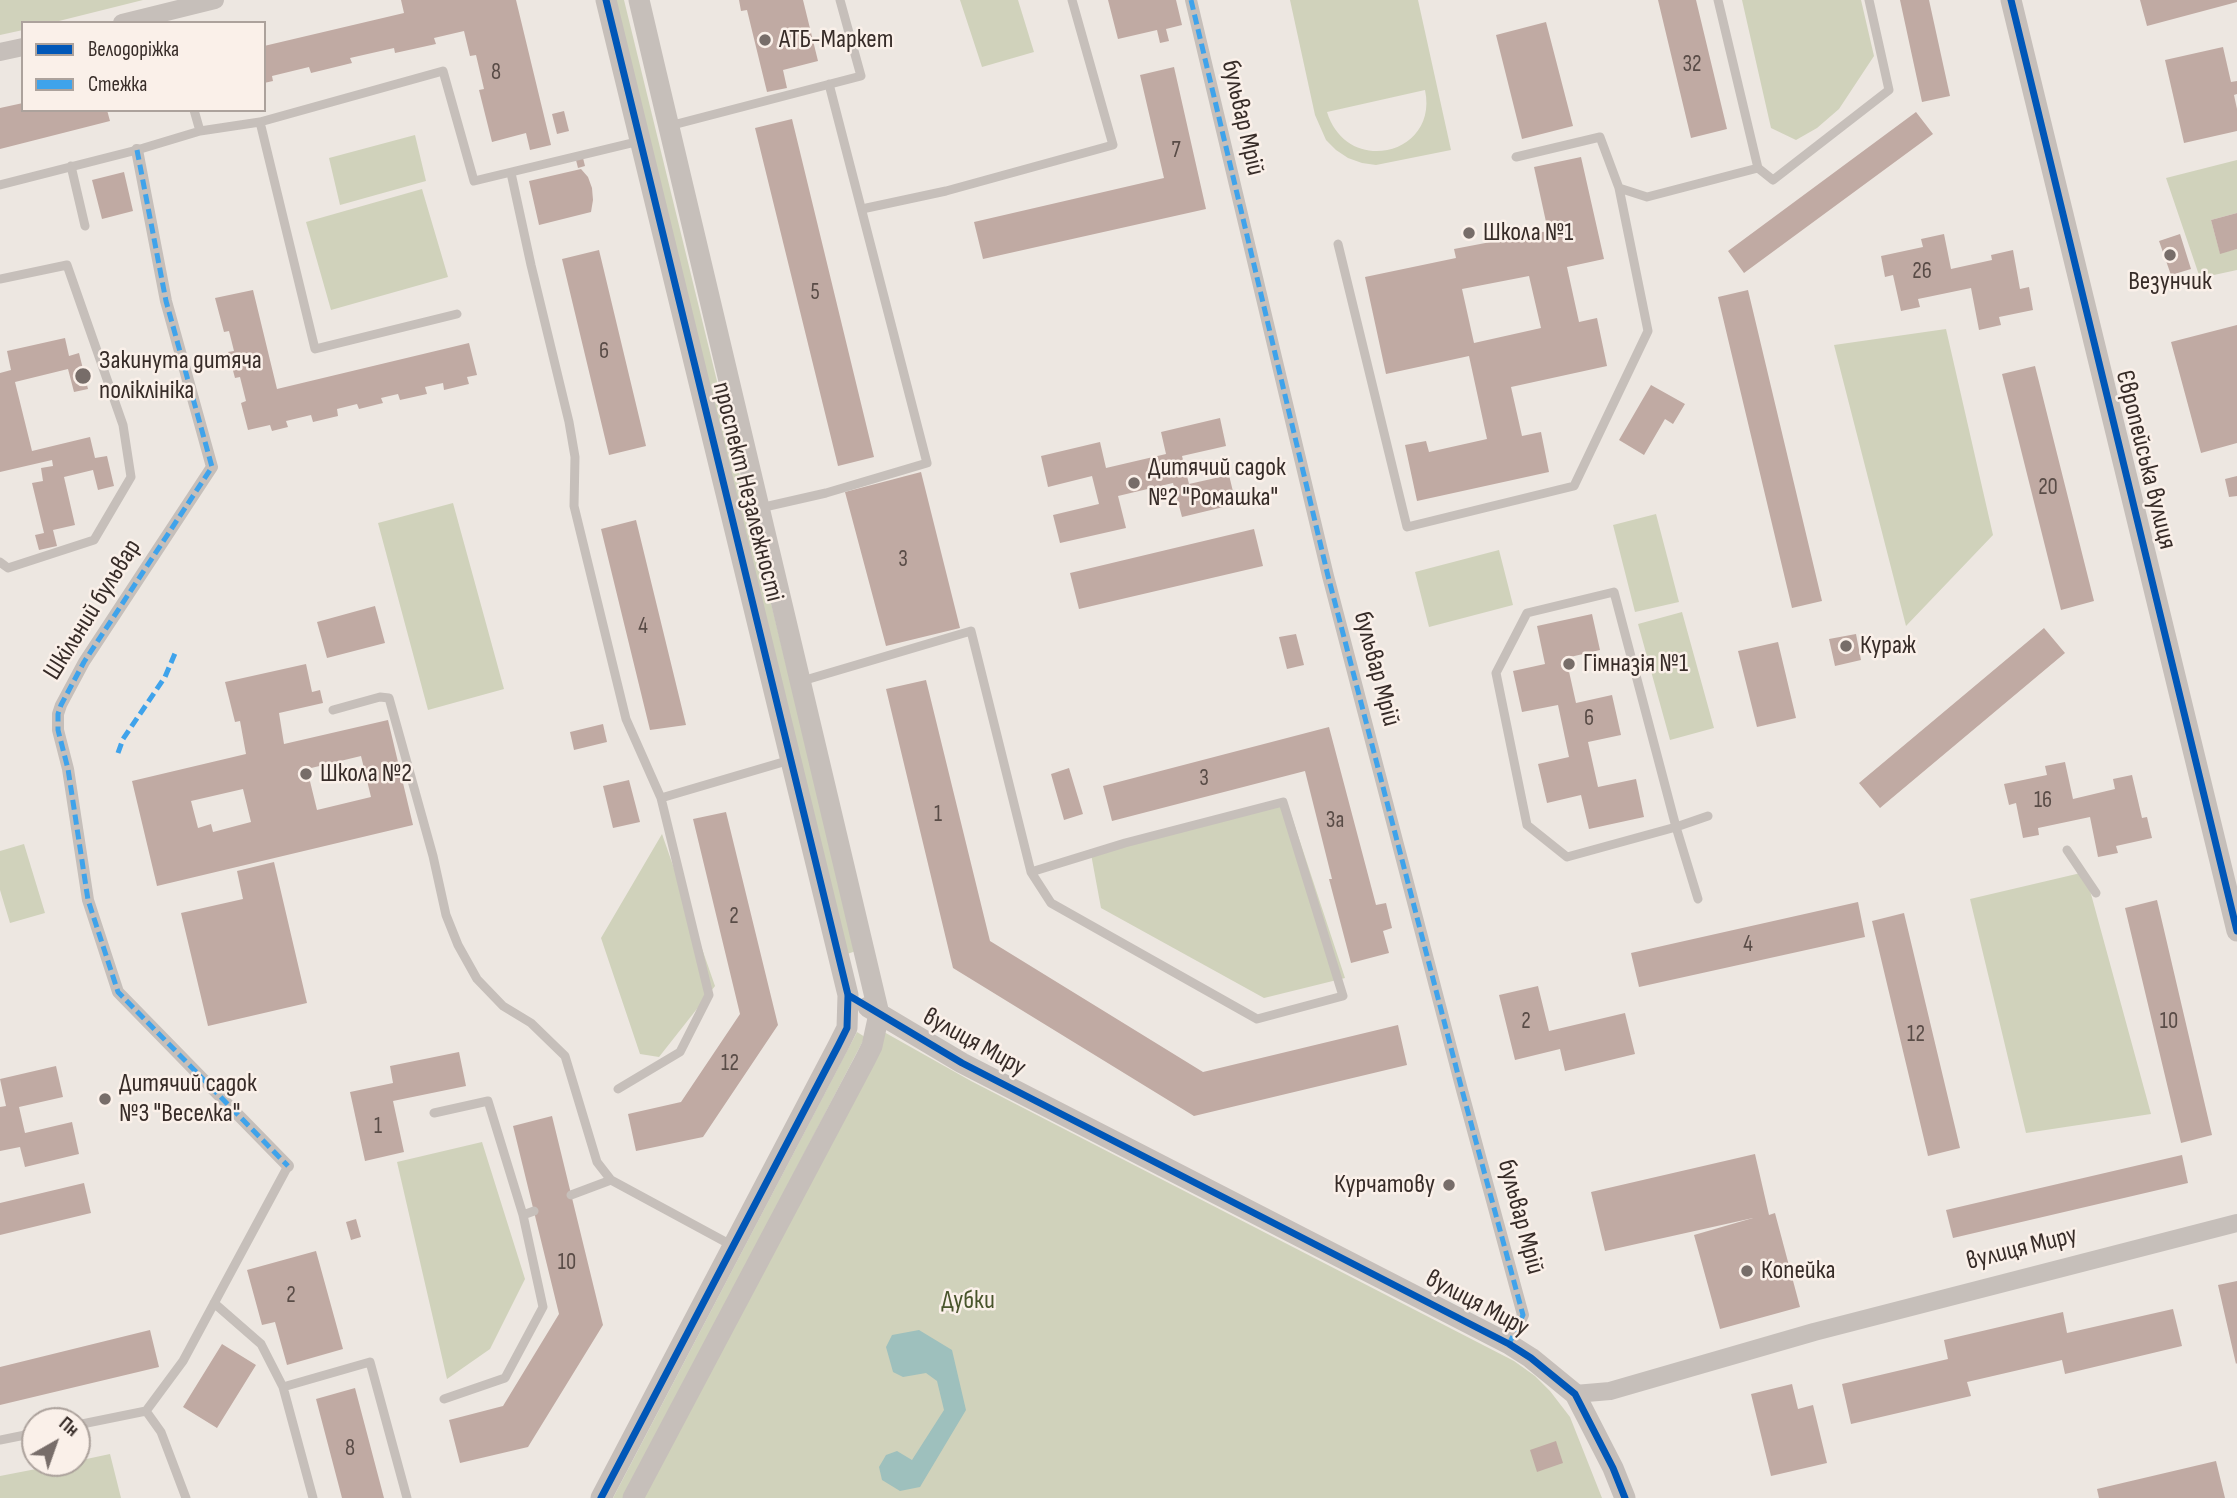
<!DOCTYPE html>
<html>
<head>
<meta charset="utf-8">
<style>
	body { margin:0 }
	#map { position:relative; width:2237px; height:1498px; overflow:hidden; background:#ede7e1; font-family:"Sofia Sans Condensed",sans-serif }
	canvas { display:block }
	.legend { position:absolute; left:21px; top:21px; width:245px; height:91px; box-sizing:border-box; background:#faf0e9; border:2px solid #aca29c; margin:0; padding:9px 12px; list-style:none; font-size:21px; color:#372c28 }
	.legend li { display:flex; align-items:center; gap:14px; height:35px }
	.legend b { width:35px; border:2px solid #aca29c }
	.north { position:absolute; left:21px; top:1407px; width:70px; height:70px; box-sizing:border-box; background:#faf0e9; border:2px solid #aca29c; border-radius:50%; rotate:40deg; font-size:19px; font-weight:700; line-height:28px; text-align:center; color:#372c28 }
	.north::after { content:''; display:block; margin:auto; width:24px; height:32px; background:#776d69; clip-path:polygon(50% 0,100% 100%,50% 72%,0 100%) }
</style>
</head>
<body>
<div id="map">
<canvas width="2237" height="1498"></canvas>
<ul class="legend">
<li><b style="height:9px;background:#0057b8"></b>Велодоріжка</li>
<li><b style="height:9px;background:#3fa3eb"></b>Стежка</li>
</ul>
<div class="north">Пн</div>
</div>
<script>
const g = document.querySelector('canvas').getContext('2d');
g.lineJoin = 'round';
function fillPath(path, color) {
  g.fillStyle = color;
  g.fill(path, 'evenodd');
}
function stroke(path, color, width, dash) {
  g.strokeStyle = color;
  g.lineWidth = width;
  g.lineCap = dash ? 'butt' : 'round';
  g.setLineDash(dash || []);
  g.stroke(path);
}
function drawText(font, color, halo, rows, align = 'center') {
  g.font = font + ' "Sofia Sans Condensed",sans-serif';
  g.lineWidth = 5;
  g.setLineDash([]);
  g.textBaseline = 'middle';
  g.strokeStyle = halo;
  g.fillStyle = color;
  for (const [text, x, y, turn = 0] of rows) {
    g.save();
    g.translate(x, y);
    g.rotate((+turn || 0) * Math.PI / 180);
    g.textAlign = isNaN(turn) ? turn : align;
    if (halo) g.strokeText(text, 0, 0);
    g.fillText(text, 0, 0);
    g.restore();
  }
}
fillPath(new Path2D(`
	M0,0H143L51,23H23V30L0,35Z
	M614,0H624L856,951L847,954Z
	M960,0H1018L1034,52L982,67Z
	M1290,0H1418L1451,150L1376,165L1362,163L1348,158L1336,150L1326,140L1315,115ZM1425,90C1439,155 1347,177 1327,112Z
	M1742,0H1861L1874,56L1839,109L1817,128L1796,140L1771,128Z
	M415,135L426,181L340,205L329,158Z
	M2237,160V213L2211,220L2220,253L2237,249V270L2200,278L2166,178Z
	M422,189L448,277L331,310L306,222Z
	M1946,329L1993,535L1906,626L1834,345Z
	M453,503L504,689L428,710L378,523Z
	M1656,514L1679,602L1635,612L1613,525Z
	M1499,550L1513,605L1429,627L1415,572Z
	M1682,612L1714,728L1670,740L1638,624Z
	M1286,799L1345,978L1264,998L1101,908L1091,854Z
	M662,834L715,986L659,1057L640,1054L601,938Z
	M24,844L45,913L10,923L0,890V851Z
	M2085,872L2151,1114L2026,1133L1970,899Z
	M857,1032L865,1037L624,1498H613Z
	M884,1032L971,1081L1514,1361L1535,1376L1550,1391L1570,1417L1602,1498H638Z
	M482,1142L525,1279L490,1349L447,1379L397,1162Z
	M110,1454L121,1498H0V1476L67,1463H77V1461Z`), '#d0d2bb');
fillPath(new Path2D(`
	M919,1330L952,1350L966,1410L920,1487L900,1491L882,1480L879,1467L886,1455L897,1451L912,1460L944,1410L937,1381L926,1373L903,1377L893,1372L886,1347L892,1335Z`), '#9ec0bd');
fillPath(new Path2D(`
	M401,0H516L551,145L530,150L526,133L492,142L479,90L484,89L476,55L470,56L464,31L434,38L436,44L395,53L394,48L350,58L352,63L311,73L309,67L272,76L273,81L264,83V46L404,13Z
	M739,0H803L818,61L783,70L787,88L767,92L747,10L741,11Z
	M1108,0H1176L1182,25L1166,29L1169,41L1160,43L1157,30L1118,39Z
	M1658,0H1696L1727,129L1691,138Z
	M1900,0H1929L1950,96L1922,102Z
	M2140,0H2237V2L2147,26Z
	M1546,22L1573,126L1522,139L1496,35Z
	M2223,47L2231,82L2237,81V94L2234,95L2237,109V131L2184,143L2165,60Z
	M1174,67L1206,209L983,259L974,222L1164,178L1140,75Z
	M23,103V110H107L110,121L0,149V108Z
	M564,111L569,131L557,134L552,114Z
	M1916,112L1933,134L1744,273L1728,251Z
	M792,119L874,457L838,466L755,128Z
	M1581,157L1604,259L1567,267L1579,322L1597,318L1607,366L1511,387L1522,436L1541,432L1549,472L1417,501L1405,445L1426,441L1429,452L1487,439L1469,356L1386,374L1365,277L1456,258L1454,249L1548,231L1534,167ZM1529,276L1541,328L1474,343L1462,289Z
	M583,158L585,166L578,168L576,160Z
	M581,169L588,177L592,188L593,200L591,212L539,225L529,181Z
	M124,172L133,211L102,219L92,180Z
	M2237,213V249L2220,254L2211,220Z
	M1944,234L1951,269L1992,260L1991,255L2013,250L2020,289L2029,287L2033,310L1999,317L2001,325L1979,330L1971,288L1918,299L1920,307L1901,311L1893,275L1885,277L1881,256L1923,247L1921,239Z
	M2180,234L2191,269L2171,275L2159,241Z
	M599,250L646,446L609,455L562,259Z
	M253,290L277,389L469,343L477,375L467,377L469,384L444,390L443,383L425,387L427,394L400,400L398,394L381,398L383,403L359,409L357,404L337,409L338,416L313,422L311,415L286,421L288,427L272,431L270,425L248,430L241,403L246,401L240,377L235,378L228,352L234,351L229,331L224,332L215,298Z
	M1748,290L1822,601L1792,608L1718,297Z
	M2237,325V443L2201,453L2171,342Z
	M65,338L69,356L79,353L88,389L74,392L68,369L15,382L32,451L90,437L95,458L107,456L114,486L98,490L93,470L64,477L75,525L53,530L57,546L39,550L35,535L44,533L32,483L43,481L41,468L53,466L52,460L0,472V373L11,370L7,351Z
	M2035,366L2094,601L2061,610L2002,374Z
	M1651,385L1685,404L1673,424L1665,419L1644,455L1619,440Z
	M1220,418L1226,446L1182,456L1189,484L1229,475L1236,504L1182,517L1173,483L1118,496L1126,528L1060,543L1053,515L1099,504L1092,476L1048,487L1041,456L1100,442L1106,468L1166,454L1161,432Z
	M921,472L960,628L886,646L845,492Z
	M2237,476V496L2229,497L2225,479Z
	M636,520L686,725L650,730L601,529Z
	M1254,529L1263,566L1079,609L1070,573Z
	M375,606L385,643L327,658L317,622Z
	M1592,614L1600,650L1566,658L1576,703L1612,695L1621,735L1588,742L1598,787L1636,779L1644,817L1589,829L1581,795L1547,803L1538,764L1569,757L1558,705L1522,712L1513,671L1545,664L1537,626Z
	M2044,628L2065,653L1880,808L1859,783Z
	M1296,634L1304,665L1287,669L1279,637Z
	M1856,634L1861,660L1835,666L1829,639Z
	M1778,642L1796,718L1757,727L1738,651Z
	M306,664L312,692L320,690L323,703L279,713L284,744L388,720L413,825L157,886L132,781L246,754L240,721L235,722L225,682ZM361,756L371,797L317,810L307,769ZM243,789L251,822L213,832L211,824L198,828L191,801Z
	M926,680L990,941L1203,1072L1398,1025L1407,1065L1194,1116L953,968L886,689Z
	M603,724L607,742L574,750L570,732Z
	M1329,727L1376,905L1386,903L1392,928L1383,931L1389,953L1351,963L1329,879H1332L1305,771L1112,821L1103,786Z
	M2065,762L2073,799L2115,789L2113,779L2132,775L2142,818L2147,817L2152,838L2116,846L2118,853L2098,857L2090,817L2038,828L2039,835L2023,838L2016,803L2009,805L2004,784L2047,775L2045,766Z
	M1069,768L1083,814L1064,820L1051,774Z
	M629,780L640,822L613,828L603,786Z
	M726,812L778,1025L703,1137L636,1151L628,1114L681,1102L740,1014L693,819Z
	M274,862L307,1003L208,1026L181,913L243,899L237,871Z
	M2157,900L2212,1135L2181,1143L2125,908Z
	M1858,902L1865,937L1639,987L1631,953Z
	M1904,913L1960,1148L1928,1156L1872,921Z
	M1538,986L1549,1031L1625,1013L1635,1054L1565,1071L1560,1049L1515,1060L1499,995Z
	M459,1052L466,1086L393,1101L404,1152L365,1161L350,1092L393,1083L390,1066Z
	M56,1066L63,1097L19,1107L25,1133L72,1122L79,1154L25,1167L20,1147L0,1151V1107L6,1106L0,1079Z
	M552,1116L603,1325L528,1447L460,1463L449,1420L503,1406L559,1314L513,1126Z
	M1755,1154L1769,1215L1775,1213L1800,1307L1720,1329L1694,1235L1753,1218L1605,1251L1591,1192Z
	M2182,1155L2188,1183L1953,1238L1946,1210Z
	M84,1183L91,1213L0,1235V1203Z
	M356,1219L361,1237L351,1240L346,1222Z
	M316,1251L343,1349L287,1365L275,1322L262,1325L247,1270Z
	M2237,1281V1363L2236,1364L2218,1285Z
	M2173,1309L2182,1346L2065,1374L2062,1360L1967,1382L1971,1396L1851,1424L1842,1384L1948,1359L1944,1340L2063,1312L2067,1333Z
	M150,1330L159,1367L0,1405V1367Z
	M222,1344L256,1365L217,1428L183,1407Z
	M1792,1384L1798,1409L1813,1405L1827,1463L1771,1476L1751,1394Z
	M355,1388L384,1498H342L316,1399Z
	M1556,1441L1563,1463L1537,1472L1530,1450Z
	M2216,1461L2225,1498H2099L2097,1489Z`), '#c0aaa3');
stroke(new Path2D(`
	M1718,0L1758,168L1773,180L1889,90L1869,0
	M194,110L200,131L260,122L443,71L474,181L640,141
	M260,122L315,349L457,314
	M669,126L861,76L840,0
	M1516,157L1600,137L1619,188L1647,197L1758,168
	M71,166L85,226
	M511,173L531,265L569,422L575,457L574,506L626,719L661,798L709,995L680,1052L618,1089
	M0,185L137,150L200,131
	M862,209L946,191L1113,145L1072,0
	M1338,244L1407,527L1574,486L1648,331L1619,188
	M0,279L67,265L123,425L131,477L94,540L8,568L0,562
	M760,508L826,493L927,463L829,84
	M802,681L971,631L1031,872L1051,903L1257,1019L1343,996L1283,802L1125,843L1031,872
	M333,710L380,697L389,698L433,856L446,915L458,945L477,979L503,1006L531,1023L565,1056L597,1162L611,1180
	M661,798L790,760
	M2067,850L2096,893
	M1698,899L1676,827L1614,592L1527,613L1496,673L1527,825L1567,857L1676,827L1708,816
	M434,1113L488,1101L523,1215L534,1211
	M571,1195L611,1180L733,1246
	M214,1303L261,1344L283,1387
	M444,1399L505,1378L543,1307L523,1215
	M77,1425L146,1411
	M0,1440L35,1433
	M186,1498L161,1432L146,1411L183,1361L288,1166
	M313,1498L283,1387L370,1362L407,1498`), '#c6bfba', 9);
stroke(new Path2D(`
	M1191,0L1328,576L1462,1090L1523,1315L1509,1344
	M137,150L166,301L212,467L84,662L61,705L58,714V730L68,769L88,900L118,992L288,1166`), '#c6bfba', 12);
stroke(new Path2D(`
	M122,23L215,0
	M0,52L23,47
	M1575,1394L1610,1391L1814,1332L2237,1223`), '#c6bfba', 18);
stroke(new Path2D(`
	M2011,0L2237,931
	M868,1007L962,1063L1509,1344L1531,1358L1575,1394L1613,1468L1625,1498
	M601,1498L838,1046L847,1028L848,995L606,0
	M633,1498L865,1060L872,1046L879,1014C801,675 718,338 639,0`), '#c6bfba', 21);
stroke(new Path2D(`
	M1191,0L1328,576L1462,1090L1523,1315L1509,1344
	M137,150L166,301L212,467L84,662L61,705L58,714V730L68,769L88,900L118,992L288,1166
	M118,753L123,739L165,677L176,651`), '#3fa3eb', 5, [10, 5]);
stroke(new Path2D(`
	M2011,0L2237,931
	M848,995L962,1063L1509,1344L1531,1358L1575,1394L1613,1468L1625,1498
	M601,1498L838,1046L847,1028L848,995L606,0`), '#0057b8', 7);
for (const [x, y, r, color] of [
	[765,40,7,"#776d69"],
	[1469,233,7,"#776d69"],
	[2170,255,7,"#776d69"],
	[83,376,9,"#776d69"],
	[1134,483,7,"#776d69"],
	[1846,646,7,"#776d69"],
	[1569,664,7,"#776d69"],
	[306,774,7,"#776d69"],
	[105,1099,7,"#776d69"],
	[1449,1185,7,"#776d69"],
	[1747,1271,7,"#776d69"]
]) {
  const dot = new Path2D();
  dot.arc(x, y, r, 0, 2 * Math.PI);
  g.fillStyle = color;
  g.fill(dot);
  stroke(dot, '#faf0e9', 2.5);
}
drawText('23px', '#594c47', null, [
	["32",1692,65],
	["8",496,73],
	["7",1176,151],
	["26",1922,272],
	["5",815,293],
	["6",604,352],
	["20",2048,488],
	["3",903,560],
	["4",643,627],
	["6",1589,719],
	["3",1204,779],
	["16",2043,801],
	["1",938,815],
	["3а",1335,821],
	["2",734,917],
	["4",1748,945],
	["2",1526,1022],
	["10",2169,1022],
	["12",1916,1035],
	["12",730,1064],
	["1",378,1127],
	["10",567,1263],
	["2",291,1296],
	["8",350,1449]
]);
drawText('26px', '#372c28', '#faf0e9', [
	["АТБ-Маркет",779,40],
	["Школа №1",1483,233],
	["Везунчик",2170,282,"center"],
	["Закинута дитяча",99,361],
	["поліклініка",99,391],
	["Дитячий садок",1148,468],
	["№2 \"Ромашка\"",1148,498],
	["Кураж",1860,646],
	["Гімназія №1",1583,664],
	["Школа №2",320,774],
	["Дитячий садок",119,1084],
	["№3 \"Веселка\"",119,1114],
	["Курчатову",1435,1185,"right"],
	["Копейка",1761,1271]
], 'left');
drawText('26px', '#372c28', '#faf0e9', [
	["бульвар Мрій",1242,118,77],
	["Європейська вулиця",2145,460,76],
	["проспект Незалежності",747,492,76],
	["Шкільний бульвар",93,610,-58],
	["бульвар Мрій",1376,669,75],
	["вулиця Миру",974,1043,29],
	["бульвар Мрій",1520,1217,75],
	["вулиця Миру",2022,1249,-14],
	["вулиця Миру",1477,1304,28]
]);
drawText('26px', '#49552c', '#faf0e9', [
	["Дубки",968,1301]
]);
</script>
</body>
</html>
